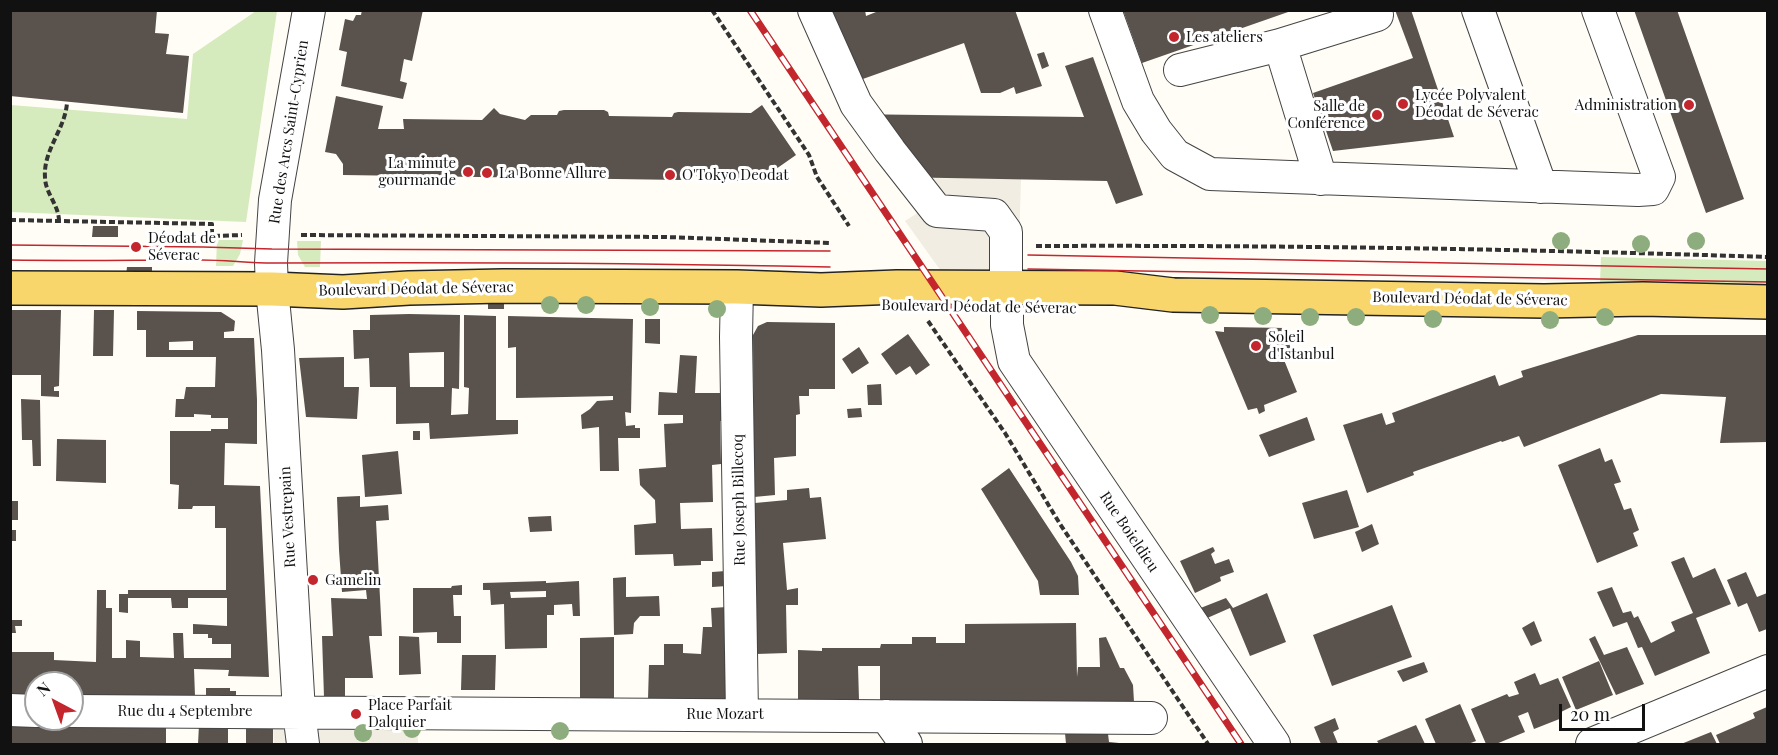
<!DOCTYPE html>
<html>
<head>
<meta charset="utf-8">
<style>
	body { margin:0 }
	#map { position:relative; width:1778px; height:755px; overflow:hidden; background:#fffdf5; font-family:"Playfair Display",serif }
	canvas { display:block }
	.frame { position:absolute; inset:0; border:12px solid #111; pointer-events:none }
	.north { position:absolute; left:24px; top:671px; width:60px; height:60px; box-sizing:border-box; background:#fff; border:2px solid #a0a0a0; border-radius:50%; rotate:319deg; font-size:16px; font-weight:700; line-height:24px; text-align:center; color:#111 }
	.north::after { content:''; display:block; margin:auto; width:21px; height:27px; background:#c4262e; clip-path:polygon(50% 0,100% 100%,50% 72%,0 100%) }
	.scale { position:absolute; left:1559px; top:704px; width:86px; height:27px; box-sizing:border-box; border:3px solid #111; border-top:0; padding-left:8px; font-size:18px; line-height:21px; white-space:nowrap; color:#111; -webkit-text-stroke:4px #fff; paint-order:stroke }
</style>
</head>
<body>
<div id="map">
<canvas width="1778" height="755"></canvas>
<div class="frame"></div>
<div class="north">N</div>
<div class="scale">20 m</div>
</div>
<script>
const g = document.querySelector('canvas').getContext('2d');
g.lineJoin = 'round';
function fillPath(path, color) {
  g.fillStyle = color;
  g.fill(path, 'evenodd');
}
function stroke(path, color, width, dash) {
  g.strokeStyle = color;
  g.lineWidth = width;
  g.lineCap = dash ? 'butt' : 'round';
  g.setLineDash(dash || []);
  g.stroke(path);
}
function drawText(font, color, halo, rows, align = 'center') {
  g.font = font + ' "Playfair Display",serif';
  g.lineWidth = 6;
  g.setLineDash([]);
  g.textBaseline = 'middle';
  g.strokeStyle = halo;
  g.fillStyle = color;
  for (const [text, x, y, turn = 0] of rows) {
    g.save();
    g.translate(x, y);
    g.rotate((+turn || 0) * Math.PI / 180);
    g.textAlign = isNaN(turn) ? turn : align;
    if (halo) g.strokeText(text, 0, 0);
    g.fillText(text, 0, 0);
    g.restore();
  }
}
fillPath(new Path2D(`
	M256,11H277L246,222L11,212V105L187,119L193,54Z
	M217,240H243L240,254L233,266H216Z
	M297,241H321L320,267H305L298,255Z
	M1601,257L1767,261V287L1600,283Z`), '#d5ebbd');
fillPath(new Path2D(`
	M926,178L1021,179L1018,279L946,278L905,221L919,212Z
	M324,697L417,701L418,744H274L273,726Z`), '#f1ede2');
fillPath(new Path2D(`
	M10,10H157L155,33L169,34L166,54L189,56L183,113L10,96Z
	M362,10H423L412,61L404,59L400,81L407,83L403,99L341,86L347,52L339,50L345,19L353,21L356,15H361Z
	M827,10H865L866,16L881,10H1015L1042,86L1016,94L1014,87L1000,93H981L964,43L860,80Z
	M1123,10H1291V11L1142,63Z
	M1395,10H1411L1454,137L1333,151L1313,93L1413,58Z
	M1634,10H1677L1744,199L1706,213Z
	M1044,52L1049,66L1042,69L1037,54Z
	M1093,57L1143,195L1116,204L1107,181L893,177L845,114L1084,117L1065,66Z
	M336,96L383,106L378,129H404L403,119L482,120L494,108L500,114L525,120L531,115H557L559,111L564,110H604L608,112L609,116L672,117L674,113L678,112L751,113L762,105L796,155L766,176L765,181H700L696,175L697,173L687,172L686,179L683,180L343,175V164L336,154L325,152Z
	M93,226H118V237H92Z
	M127,267H152V277L126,276Z
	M488,303H504V309H488Z
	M10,310H61L59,386L54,387V391H59V397L41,396V375H10Z
	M94,310H114L113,356H93Z
	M137,311L221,312L235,321L234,331L224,332V338H254L257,400V444L225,443L224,485L260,486L269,677L228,676L229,670L194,669L195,696H72V683H36V696H10V652H54V660L96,662L97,590H106V608H112V658H126V640L140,641V657L174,658L173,633H183L184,658H231V644H212V638H208V634H193V624L227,626V598H188V608H172L171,598H128V613L119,612V594H128V590H226V528H215V506H193L192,509H178L179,485L170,484V431H211V429H228V418H211V415L194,414V417H175L176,399H184L186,387H215L216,357H146V330H137ZM193,341V350H169V342Z
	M409,314L460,315L459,389L452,388L451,415L468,414L469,388L464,387V315L496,316V420H518V434L430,439L429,423L396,424V387H370L369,358L354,359L353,330H370V315ZM444,352V387H410L409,353Z
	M508,316L633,319L631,413L625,412L626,426L635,425V428H640V438H618L619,471H600L599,427L582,429L581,415L590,409L597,401L613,400V396L516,398V347L508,348Z
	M645,319H660V344L645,343Z
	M767,322L835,323V389H809V396H799L800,414L796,415V456L774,458L775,495L754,497L753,335L758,326Z
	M1224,327L1286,328L1291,351L1282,355L1297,392L1264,405L1265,411L1259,414L1257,408L1248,410L1215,331L1224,332Z
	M908,334L930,365L916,375L910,366L896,375L881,354Z
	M1638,335H1767V442L1720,443L1726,397L1661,394L1524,447L1519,436L1502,442L1501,441L1413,472L1414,475L1367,493L1343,425L1382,413L1386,425L1395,422L1392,413L1495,375L1499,386L1523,377L1521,371Z
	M859,347L869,363L852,374L842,359Z
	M680,355L697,356L695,393H725L726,421H720L721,464L712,465L713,502L680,503L681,529L712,528L713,561H701V565L674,566L673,554L635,555L634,525L656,523L655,500L640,485L639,469L666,467L664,424L683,423V415H658L659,392L677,393Z
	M344,357V387H359L357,419L306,417L299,358Z
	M881,384L882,405H868L867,385Z
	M21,399L40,400L41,466H33L32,440H22Z
	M861,408L862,417L848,418L847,409Z
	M1307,417L1315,440L1269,457L1259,435Z
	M413,431H420V440H413Z
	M57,439L106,440V483L56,481Z
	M1600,448L1605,462L1612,459L1621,482L1614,484L1624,510L1631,508L1639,530L1633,533L1638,546L1597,563L1558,465Z
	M398,451L402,494L365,497L362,455Z
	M1009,468L1071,562L1078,576L1079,595H1040L1038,581L981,489Z
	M809,488L810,498L821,497L826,539L783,543L787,590L798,588V605H786L787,653L756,654L755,503L787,500V490Z
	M1347,490L1359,527L1314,539L1302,503Z
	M360,496V507L388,505L389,520L376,521L382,636H369L373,678H345V697H324L322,636H333L331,598L367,599L366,590L342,592L339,550L337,497Z
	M10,501H18V520H10Z
	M551,516L552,531L530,532L528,517Z
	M1372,524L1379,544L1362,552L1355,532Z
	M10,530H16V541H10Z
	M1213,547L1215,551L1211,554L1215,564L1229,559L1234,572L1220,577L1221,581L1195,593L1180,561Z
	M1684,557L1693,578L1715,568L1731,604L1696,618L1710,653L1655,676L1642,647L1638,648L1627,622L1613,627L1597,592L1612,587L1623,613L1631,611L1634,618L1638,616L1651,643L1675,631L1671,622L1693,613L1671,562Z
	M726,571L727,586L712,587V572Z
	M1746,572L1757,597L1767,593V629L1759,632L1747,603L1738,607L1727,580Z
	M626,577V597L659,596L660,616H640L634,623L633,634L614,635L613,578Z
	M546,581V583L579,581L580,616H573L572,604L554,605V615H547V648L505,649L504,604L491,605L490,590H483V583ZM546,591V597L511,598L510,592Z
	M462,585V595H453L454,616H461V643H437V632L413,633V588H451L452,586Z
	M1267,593L1286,642L1250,656L1230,608L1205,619L1198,609L1226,598L1233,608Z
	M1392,605L1412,657L1332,686L1313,635Z
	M727,607V699H648L649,665H664V644H683V653L701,654L703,627H712L711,608Z
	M10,620H22V626H15L16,633H10Z
	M1534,621L1542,641L1531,646L1522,628Z
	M1076,623L1077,677L1078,667H1100L1099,638L1106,637L1120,668H1124L1133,685L1134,702L880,700V666H858L859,700H798V650L822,651V648H880L881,644H912V637H936V643H965V624Z
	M399,636L419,637L421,674L399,675Z
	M1595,636L1604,655L1627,647L1644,684L1616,695L1589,639Z
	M614,637V699H580V638Z
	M462,655H496L495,690H461Z
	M1599,661L1613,695L1576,710L1562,677Z
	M1424,662L1428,672L1403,682L1397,671Z
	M1535,673L1540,685L1558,678L1571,707L1559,713L1562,718L1534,729L1528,712L1518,716L1525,732L1496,744H1486L1471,709L1507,694L1509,697L1519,694L1514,682Z
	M206,688H230V691H236V696H206Z
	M1460,704L1476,741L1468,744H1436L1425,719Z
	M1767,707V744H1720L1716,735L1755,718L1753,713Z
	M1335,718L1339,729L1333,732L1338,744H1321L1314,727Z
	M10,724L166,725V744H10Z
	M199,725L228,726V744H198Z
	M1416,725L1425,744H1379L1377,741Z
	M246,726H273V744H246Z
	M1711,732L1717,744H1681Z
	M1065,733L1108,734L1109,742L1119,743V744H1066Z`), '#5a524d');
const minor = new Path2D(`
	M814,10L856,104L890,151L937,211L994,215L1006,232V288
	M1105,10L1138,101L1156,131L1175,155L1210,174L1638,190L1653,189L1659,177L1598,10
	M1478,10L1541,187
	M1280,45L1321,179
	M1180,70L1280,45L1377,15
	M737,287L736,337L742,714
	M1007,310V325L1014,361L1274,744
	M10,710L36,711
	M72,711L1151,718
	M886,716L906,744
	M303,744L299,712L278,350L272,289L271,263L275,200L309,10
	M1592,744L1768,671`);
const major = new Path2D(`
	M10,288L272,289L343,292L409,288L503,286L737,287L821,290L897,287L1115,288L1173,295L1544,301L1643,299L1768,302`);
stroke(minor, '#444', 34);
stroke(major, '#222', 36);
stroke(new Path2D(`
	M712,10L809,155L817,177L849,226
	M10,220L212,224V236L242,235
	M59,221C59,205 45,193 45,177C43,150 66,128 67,102
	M301,235L666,237L831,243
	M1036,246C1280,245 1524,249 1768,257
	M928,321L1005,433L1060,524L1208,744`), '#333', 4, [6, 3]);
stroke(minor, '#fff', 32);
stroke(major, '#f9d66b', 33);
stroke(new Path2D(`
	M10,245L203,247L272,249L830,251
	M1028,255L1768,269
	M10,260C74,261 137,260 201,260C225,260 249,263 273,263C459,262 645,263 830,267
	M1028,269L1768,282`), '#c4262e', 1.5);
const rail = new Path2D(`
	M750,10L1241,744`);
stroke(rail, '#c4262e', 7);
stroke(rail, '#fff', 4.5, [14]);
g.fillStyle = '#8dad7f';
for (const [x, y] of [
	[1561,241],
	[1696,241],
	[1641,244],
	[550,305],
	[586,305],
	[650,307],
	[717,309],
	[1210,315],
	[1263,316],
	[1310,317],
	[1356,317],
	[1605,317],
	[1433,319],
	[1550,320],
	[412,729],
	[560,731],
	[363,733]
]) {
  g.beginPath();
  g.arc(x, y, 9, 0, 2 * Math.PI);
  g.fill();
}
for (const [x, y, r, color] of [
	[1174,37,6,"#c4262e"],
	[1403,104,6,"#c4262e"],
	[1689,105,6,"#c4262e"],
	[1377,115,6,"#c4262e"],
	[468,172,6,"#c4262e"],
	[487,173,6,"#c4262e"],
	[670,175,6,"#c4262e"],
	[136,247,6,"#c4262e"],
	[1256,346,6,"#c4262e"],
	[313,580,6,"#c4262e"],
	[356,714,6,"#c4262e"]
]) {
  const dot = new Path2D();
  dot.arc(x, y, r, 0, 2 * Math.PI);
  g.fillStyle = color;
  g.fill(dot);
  stroke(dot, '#fff', 2);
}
drawText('15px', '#111', '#fff', [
	["Les ateliers",1186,37],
	["Lycée Polyvalent",1415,95],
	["Déodat de Séverac",1415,112],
	["Administration",1677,105,"right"],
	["Salle de",1365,106,"right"],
	["Conférence",1365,123,"right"],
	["La minute",456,163,"right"],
	["gourmande",456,180,"right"],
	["La Bonne Allure",499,173],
	["O'Tokyo Deodat",682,175],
	["Déodat de",148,238],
	["Séverac",148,255],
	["Soleil",1268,337],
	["d'Istanbul",1268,354],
	["Gamelin",325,580],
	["Place Parfait",368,705],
	["Dalquier",368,722]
], 'left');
drawText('15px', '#111', '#fff', [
	["Rue des Arcs Saint-Cyprien",289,132,-81],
	["Boulevard Déodat de Séverac",416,289,-1],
	["Boulevard Déodat de Séverac",1470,299,1],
	["Boulevard Déodat de Séverac",979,307,1],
	["Rue Joseph Billecoq",739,500,-91],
	["Rue Vestrepain",288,517,-93],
	["Rue Boieldieu",1129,532,56],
	["Rue du 4 Septembre",185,711],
	["Rue Mozart",725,714]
]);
</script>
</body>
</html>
